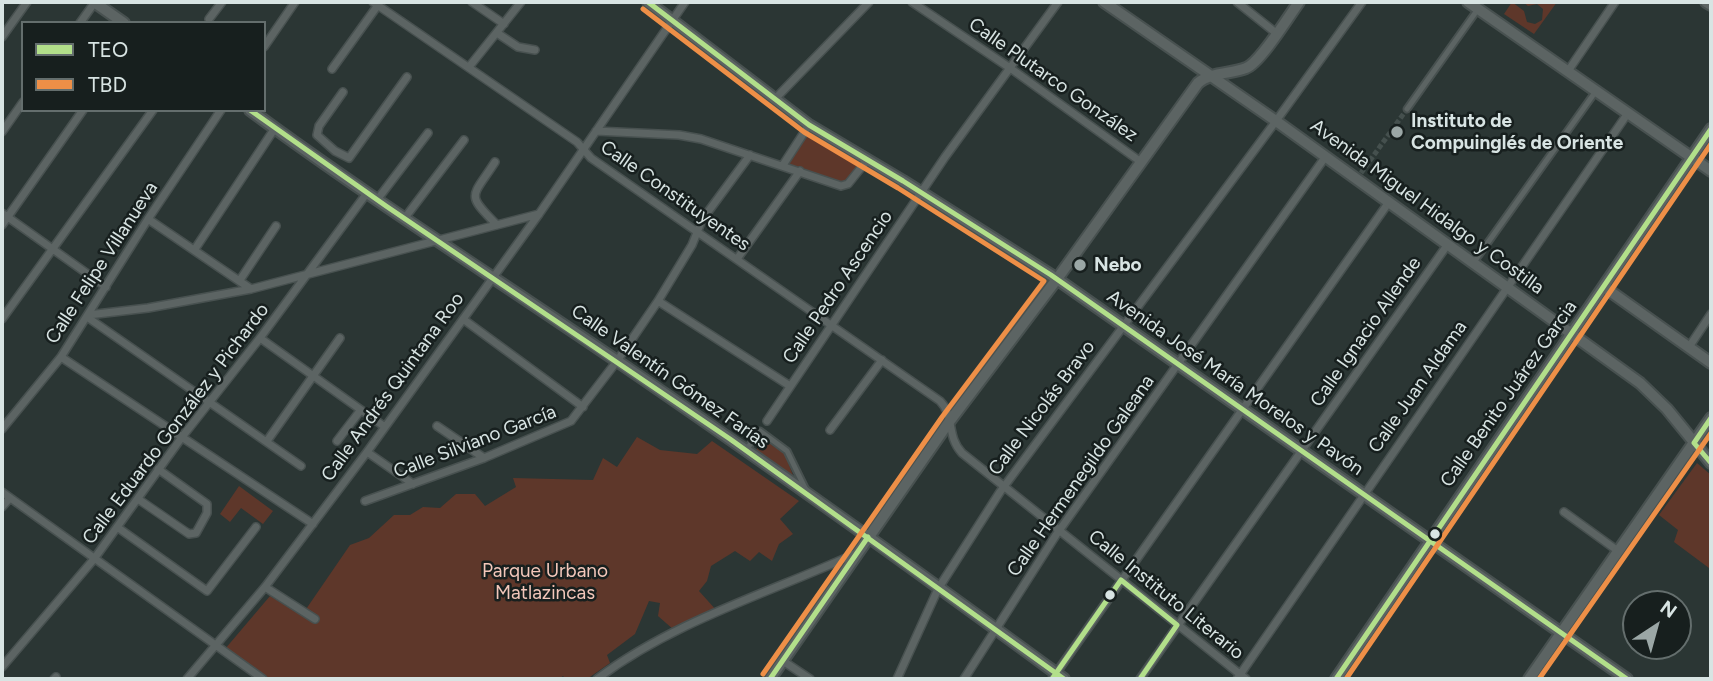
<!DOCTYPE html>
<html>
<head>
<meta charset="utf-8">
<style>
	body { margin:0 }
	#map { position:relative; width:1713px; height:681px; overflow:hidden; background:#2b3634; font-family:Figtree,sans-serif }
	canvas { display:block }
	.frame { position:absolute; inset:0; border:4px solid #d8e4e3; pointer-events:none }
	.legend { position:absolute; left:21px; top:21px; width:245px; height:91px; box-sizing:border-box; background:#171f1e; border:2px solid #646e6d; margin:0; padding:9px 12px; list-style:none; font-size:21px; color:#d8e4e3 }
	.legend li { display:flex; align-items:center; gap:14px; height:35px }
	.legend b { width:35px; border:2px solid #646e6d }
	.north { position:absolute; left:1622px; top:590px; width:70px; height:70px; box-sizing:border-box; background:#171f1e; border:2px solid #646e6d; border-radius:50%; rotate:36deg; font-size:19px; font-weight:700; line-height:28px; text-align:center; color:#d8e4e3 }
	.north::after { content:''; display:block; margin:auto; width:24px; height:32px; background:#9ba7a6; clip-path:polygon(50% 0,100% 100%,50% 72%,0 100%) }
</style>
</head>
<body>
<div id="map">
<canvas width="1713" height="681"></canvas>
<div class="frame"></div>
<ul class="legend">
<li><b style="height:9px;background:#b2df8a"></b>TEO</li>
<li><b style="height:9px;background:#ee8f47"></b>TBD</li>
</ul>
<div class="north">N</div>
</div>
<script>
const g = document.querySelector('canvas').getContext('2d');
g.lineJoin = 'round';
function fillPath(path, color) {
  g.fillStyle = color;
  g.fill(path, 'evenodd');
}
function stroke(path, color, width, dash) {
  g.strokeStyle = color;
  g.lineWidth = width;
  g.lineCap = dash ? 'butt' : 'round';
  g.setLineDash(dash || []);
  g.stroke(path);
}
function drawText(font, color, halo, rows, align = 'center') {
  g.font = font + ' Figtree,sans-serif';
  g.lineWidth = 5;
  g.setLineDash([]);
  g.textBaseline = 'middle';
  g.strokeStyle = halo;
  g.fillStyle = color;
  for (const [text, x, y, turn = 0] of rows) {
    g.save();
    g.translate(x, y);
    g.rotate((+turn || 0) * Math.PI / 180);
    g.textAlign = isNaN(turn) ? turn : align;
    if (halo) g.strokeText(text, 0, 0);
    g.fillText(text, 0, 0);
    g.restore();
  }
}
fillPath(new Path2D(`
	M1512,2L1524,11L1527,22L1535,24L1542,20L1543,9L1537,4L1528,6L1523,2H1557L1534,34L1504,14Z
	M808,131L862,162L844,184L787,164Z
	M637,437L660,450L697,454L712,441L799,501L780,519L793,534L779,544L772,561L759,552L750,561L735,551L711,566L707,581L699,591L717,611L674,630L658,616L660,603L649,601L635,634L607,655L610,663L587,679H566L563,676L559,679H268L225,649L270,596L302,615L350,545L369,538L394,515H410L423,507L440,508L456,494H475L485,506L516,487L513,478L593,480L603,458L617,467Z
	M763,439L785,454L794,478L756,450Z
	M1697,463L1711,475V566L1709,568L1674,542L1678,530L1659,515Z
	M239,486L273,511L263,524L241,508L230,522L220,514Z`), '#5e372a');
stroke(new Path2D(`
	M1361,173L1407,109`), '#45504e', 5, [5, 2.5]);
const pedestrian = new Path2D(`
	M1407,109L1478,9
	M1474,262L1596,91
	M746,450L760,431L787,451L806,490`);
const minor = new Path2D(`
	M373,2L577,142L591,158L940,401C955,416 946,436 962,453L1246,679
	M472,2L504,24
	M912,2L1010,68L1141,162
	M1237,2L1276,33
	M209,19L222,2
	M80,23L95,2
	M497,33L518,47L535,50
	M2,37L27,2
	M264,47L295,2
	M469,67L521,2
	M332,69L378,5
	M1568,71L1615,2
	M343,92L319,126L317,135L335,151L349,158L407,77
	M774,100L869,2
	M596,131L679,135L701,139L841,186L848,184L868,159
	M2,132L23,102
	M495,162C472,198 465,193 497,225
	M783,165L809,125
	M377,200L428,133
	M2,213L106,287
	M148,219L251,289
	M404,219L464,140
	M2,225L83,110
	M195,249L275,128
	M737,259L800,171
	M240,280L276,226
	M658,301L790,386
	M88,315L148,308L251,289L539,214
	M87,317L301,466
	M2,319L153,110
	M463,319L583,407
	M260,338L385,427
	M1689,347L1711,314
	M61,357L313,524
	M767,421L945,157L1058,2
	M437,426L484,458
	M2,429L61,357L148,219L221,110
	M830,430L882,360
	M267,441L340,338
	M337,441L360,411
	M367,452L413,484
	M2,492L263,679
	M138,499L189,534L196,533L207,513V504L158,469
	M365,501L484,458L571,421L617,361L658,301L692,245L702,220L750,155
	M2,507L10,498
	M1564,512L1618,551
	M117,527L207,591L256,527
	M265,587L315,619
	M783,661L810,679
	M2,667L94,559L182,437L260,338L367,193
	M54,679L56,677
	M187,679L265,587L367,452L539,214L685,2
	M597,679C674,621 769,593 857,553
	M897,679L938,589L1000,492L1276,121L1362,2
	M964,679L1056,535L1326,156
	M1052,679L1389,202
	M1140,679L1448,244
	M1237,679L1628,113`);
const secondary = new Path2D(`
	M94,2L124,23
	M648,2L809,125L903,181L1051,275L1627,679
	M1104,2L1276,121L1640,383L1667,409L1711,463
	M1468,2L1711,171
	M1706,2L1711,5
	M250,110C369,198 494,277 617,361C768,464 917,571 1064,679
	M1604,287L1711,363
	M770,679L949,422L1057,279L1198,83C1210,72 1232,74 1246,68C1260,63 1289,16 1299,2
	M1336,679L1711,129
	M1529,679L1711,418`);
stroke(pedestrian, '#485150', 9);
stroke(minor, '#485150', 10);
stroke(secondary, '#485150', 14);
stroke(pedestrian, '#5c6463', 5);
stroke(minor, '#5c6463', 7);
stroke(secondary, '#5c6463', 10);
stroke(new Path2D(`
	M648,2L809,125L903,181L1051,275L1627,679
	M250,110L386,206L730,439L1064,679
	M1711,418L1694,443L1711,463
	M770,679L868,537
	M1052,679L1121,580L1177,625L1140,679
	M1336,679L1711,129`), '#b2df8a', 5);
stroke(new Path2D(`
	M643,9L804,132L898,188L1044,281L942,417L763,674
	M1346,679L1711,144
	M1539,679L1711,433`), '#ee8f47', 5);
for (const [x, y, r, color] of [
	[1397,132,7,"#9ba7a6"],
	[1080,265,7,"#9ba7a6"],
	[1435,534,6,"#d8e4e3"],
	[1110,595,6,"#d8e4e3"]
]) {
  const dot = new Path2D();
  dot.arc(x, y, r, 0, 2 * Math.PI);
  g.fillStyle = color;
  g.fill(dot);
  stroke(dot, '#171f1e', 2.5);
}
drawText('19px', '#d8e4e3', '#171f1e', [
	["Calle Plutarco González",1053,80,35],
	["Calle Constituyentes",675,196,35],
	["Avenida Miguel Hidalgo y Costilla",1427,207,36],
	["Calle Felipe Villanueva",102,263,-57],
	["Calle Pedro Ascencio",838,287,-56],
	["Calle Ignacio Allende",1366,332,-55],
	["Calle Valentín Gómez Farías",670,377,35],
	["Avenida José María Morelos y Pavón",1235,383,35],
	["Calle Andrés Quintana Roo",393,387,-54],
	["Calle Juan Aldama",1418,387,-55],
	["Calle Benito Juárez Garcia",1509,394,-55],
	["Calle Nicolás Bravo",1042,408,-53],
	["Calle Eduardo González y Pichardo",176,424,-53],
	["Calle Silviano García",475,442,-21],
	["Calle Hermenegildo Galeana",1081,476,-55],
	["Calle Instituto Literario",1166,595,39]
]);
drawText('bold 19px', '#d8e4e3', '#171f1e', [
	["Instituto de",1411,121],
	["Compuinglés de Oriente",1411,143],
	["Nebo",1094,265]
], 'left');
drawText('19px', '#f3c7ba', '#171f1e', [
	["Parque Urbano",545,571],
	["Matlazincas",545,593]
]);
</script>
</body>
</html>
